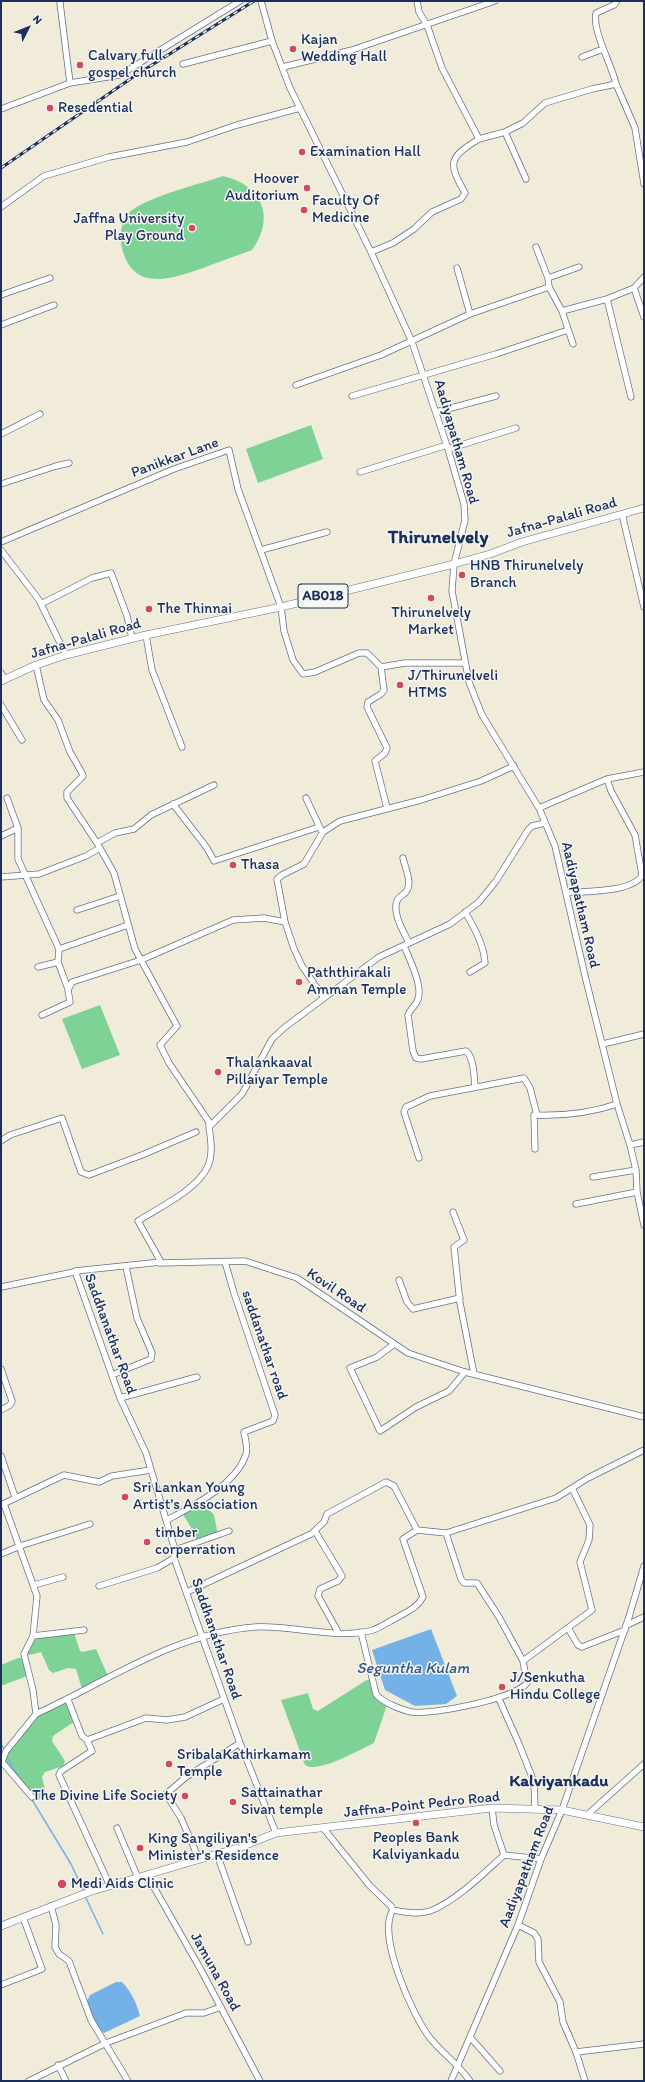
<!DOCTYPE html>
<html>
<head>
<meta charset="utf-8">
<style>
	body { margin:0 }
	#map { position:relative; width:645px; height:2082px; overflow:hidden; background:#f1ecd9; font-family:Itim,sans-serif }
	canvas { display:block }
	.frame { position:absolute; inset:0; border:2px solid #1b2f5e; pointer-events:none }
	.north { position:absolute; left:8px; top:8px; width:40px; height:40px; -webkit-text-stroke:3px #f6f6f2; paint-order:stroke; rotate:48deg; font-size:11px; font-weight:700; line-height:16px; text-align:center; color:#1b2f5e }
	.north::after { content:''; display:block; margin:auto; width:14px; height:18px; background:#1b2f5e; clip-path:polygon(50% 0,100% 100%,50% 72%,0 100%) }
</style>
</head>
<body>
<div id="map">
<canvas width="645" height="2082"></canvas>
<div class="frame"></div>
<div class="north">N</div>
</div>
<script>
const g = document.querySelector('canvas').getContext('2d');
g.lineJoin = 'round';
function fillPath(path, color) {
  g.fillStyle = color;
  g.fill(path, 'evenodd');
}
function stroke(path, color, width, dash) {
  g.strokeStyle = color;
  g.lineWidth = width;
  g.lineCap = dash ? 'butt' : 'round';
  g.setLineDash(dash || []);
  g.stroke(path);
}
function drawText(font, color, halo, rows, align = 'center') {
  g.font = font + ' Itim,sans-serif';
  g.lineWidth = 3;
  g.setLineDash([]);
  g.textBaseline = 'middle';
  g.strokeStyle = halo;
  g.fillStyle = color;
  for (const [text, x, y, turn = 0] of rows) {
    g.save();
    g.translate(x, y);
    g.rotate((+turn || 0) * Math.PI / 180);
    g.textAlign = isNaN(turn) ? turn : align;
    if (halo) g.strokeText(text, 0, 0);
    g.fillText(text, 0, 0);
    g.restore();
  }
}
fillPath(new Path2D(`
	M223,176C262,185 276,217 252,250C235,256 219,262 203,268C169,280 130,293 121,243C119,232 123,217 132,210C154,195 197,185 223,176Z
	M311,425L323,459L258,483L246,449Z
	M100,1005L120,1055L82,1069L62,1019Z
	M201,1501L214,1515L218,1535L197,1542C195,1530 187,1523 182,1512Z
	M74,1633L80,1651L83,1652L96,1649L109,1678L83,1692L76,1669L68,1668L53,1673L49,1670L41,1652L29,1655L24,1654L33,1636Z
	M18,1658H25L27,1676L1,1686V1665Z
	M372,1678L376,1694L388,1702L374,1743C361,1749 318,1774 305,1765L281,1700L308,1693L313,1709L318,1711L365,1681Z
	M68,1700L75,1721L53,1736L52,1741L65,1761L63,1766L45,1772L42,1777L46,1793L42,1800L32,1797L2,1762L6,1751L36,1714Z`), '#7ed296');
fillPath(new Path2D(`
	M431,1629L457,1696L446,1704L415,1706L385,1690L372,1650Z
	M116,1982H122C131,1991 137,2004 140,2016L104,2033L97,2027L86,2003L90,1995Z`), '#74b1e6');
stroke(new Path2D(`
	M1,1744L5,1751
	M6,1755L18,1776
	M31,1798L71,1864L84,1892
	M85,1896L103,1934`), '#74b1e6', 1.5);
const minor = new Path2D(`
	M261,1L272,41L290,88L371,252L412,342L448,449L464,504L465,520L454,564L452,591L469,682L482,715L539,808L555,846L586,980L617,1104L630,1145L636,1170L637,1192L644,1225
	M60,3L70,83
	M582,57L603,49
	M183,64L272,41
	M283,67L352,50L495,1
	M616,84L635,128L644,184
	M1,109L70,83L120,75L240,1
	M505,132L526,179
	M479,139L505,132L523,123L545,103L592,89L616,84C612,65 592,31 596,13L614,5L617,1
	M1,207L44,176L109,157L187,142L237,125L300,108
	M536,247L548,278L549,287L562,311L573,344
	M371,252L393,243L414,229L432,212L461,199L465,193C448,163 448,158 479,139L442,68L427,25L419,12L417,1
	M457,268L470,314
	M548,278L579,267
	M634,288L644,317
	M1,295L50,278
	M607,299L631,397
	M562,311L607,299L634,288L644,277
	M1,325L54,305
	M296,385L381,355L470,314L549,287
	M352,396L496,354L568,330
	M436,412L496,396
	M1,434L40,414
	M448,449L516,428
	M360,472L447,445
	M1,484L56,466L69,463
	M622,514L644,607
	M1,542L174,469L229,450L238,489L281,607L284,631L293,660L303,674L315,672L359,653H367L381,667L405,663H465
	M1,550L39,600L66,655
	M261,550L327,532
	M41,604L92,578L111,573L127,616L132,638
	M146,635L152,670L182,747
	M36,665L44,700L58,720L70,752L82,773L83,776L67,792V798L97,843L114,873L135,949L177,1026L160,1045L169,1063L209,1122V1127
	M381,667L384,690L381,694L368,702L367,707L387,748L385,753L375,761L387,808
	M1,673L5,679
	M1,705L22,740
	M7,798L18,828V859L59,949
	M306,798L321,830
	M173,804L207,848L214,861L319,827
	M539,808L607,779L644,772
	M1,836L18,828
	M97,843L115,833L134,829L151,815L214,785
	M403,858C405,868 413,883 406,892C403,895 398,897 397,901C392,914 404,932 409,943
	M1,877L39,874L86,856L100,848
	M566,893C583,891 633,893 642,875L635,835L611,791L607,779
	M77,910L120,896
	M465,912C474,927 484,945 485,963L470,972
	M285,922L277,879L282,875L304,864L323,832L340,821L421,800L481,781L514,766
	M404,946C409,958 423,986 418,999C416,1006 410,1009 408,1015L413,1051L416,1058L421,1059L466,1051C474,1057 474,1076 475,1086
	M58,962L68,989
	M38,967L58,962L59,949L128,925
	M42,1015L70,1002L68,990L72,982L141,960L233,920L264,918L285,922L294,949L302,966L324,998
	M603,1044L644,1034
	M1,1141L10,1135L62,1118L81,1172L89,1175L142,1155L196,1132
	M630,1145L644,1142
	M535,1149L534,1115C562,1116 591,1113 617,1104
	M419,1158L404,1112L406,1107L430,1096L524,1078L530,1088L537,1115
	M593,1177L636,1170
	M576,1204L637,1192
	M453,1212L464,1240L454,1247L460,1303L474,1374
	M159,1263L245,1261L297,1278L408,1353L465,1372L644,1417
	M399,1280L407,1302L413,1309L460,1298
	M1,1287L79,1271
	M393,1345L377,1357L350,1368L380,1431L416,1407L449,1391L465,1372
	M1,1369L12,1401L10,1405L1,1410
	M112,1375L151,1359L152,1353L137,1318L126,1267
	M120,1398L197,1377
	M1,1456L15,1497
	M1,1505L64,1475L99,1482L112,1476L151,1470
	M167,1520C193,1506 237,1484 246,1454C248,1448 245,1438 244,1432L273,1421L275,1415L234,1293L225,1262
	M417,1530L446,1533L556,1498L588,1478L644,1450
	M315,1531L342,1576L338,1581L320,1589L318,1596L338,1632
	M175,1550L229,1531
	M1,1554L20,1546L90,1524
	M34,1585L63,1577
	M99,1586L157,1568L174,1558
	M627,1625L644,1617
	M568,1628L578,1645L582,1647L625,1630
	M361,1632L376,1694C382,1702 401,1710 412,1712C432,1715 514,1699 527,1683L523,1661L499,1617L477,1583H464L461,1579L446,1533
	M33,1636L84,1630
	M523,1661L592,1610L580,1562L589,1540L590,1525L572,1488
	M499,1699L519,1744L534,1782L535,1809
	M68,1700L82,1736L87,1740L146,1718L167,1720L185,1717L224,1699
	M36,1714C108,1681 175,1633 255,1627C290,1625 339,1640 373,1630C381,1627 390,1621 398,1617C408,1611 417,1608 423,1597L403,1539L417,1530L394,1486L386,1482L327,1514L324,1522L311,1534L187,1592
	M87,1740L92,1751L61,1771L59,1775L110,1886
	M2,1762L32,1797
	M1,1764L6,1751L36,1714L33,1690L24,1654L33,1636L37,1596L4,1504
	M492,1808L494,1825L504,1855
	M587,1815L644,1764
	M117,1828L138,1878
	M324,1829L370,1886L391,1906L393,1910C376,1934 413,2017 430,2038C443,2054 459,2065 470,2081
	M276,1833L240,1743L174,1558L175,1550L146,1453L120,1398L75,1271L161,1262L138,1221C160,1207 197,1190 208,1166C213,1154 211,1140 209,1127L242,1094L272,1039L285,1027L379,957L450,924L479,902L496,881L528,830L532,826L545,823
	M217,1854L248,1942
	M199,1859L181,1818L166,1794L186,1777L240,1743
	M147,1875L201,1970L260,2081
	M51,1906L56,1925L55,1947L59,1954L69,1961L91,2020L128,2081
	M393,1910C404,1912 418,1915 430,1911C455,1902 484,1873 504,1855L541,1859
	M518,1925L534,1933L538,1939L539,1962L560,2002L563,2022L576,2052L585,2081
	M1,1985L42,1969L23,1917
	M470,2037L500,2071
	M576,2052L644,2044
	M58,2065L66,2081
	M29,2081L106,2043L186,2013H204L221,2007
	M451,2081L518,1925L541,1859L562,1810L629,1617L644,1566`);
const major = new Path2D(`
	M1,681L36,665L66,655L146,635L281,607L454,564L490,554L522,542L644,508
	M1,1926L89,1892L241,1847L276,1833L492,1808L562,1810L644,1827`);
stroke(minor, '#667189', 7);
stroke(major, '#667189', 8);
stroke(minor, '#fff', 5.5);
stroke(major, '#fff', 7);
const rail = new Path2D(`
	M1,168L136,75L254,1`);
stroke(rail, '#1b2f5e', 3);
stroke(rail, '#f6f6f2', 1.5, [4.5]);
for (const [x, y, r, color] of [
	[293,49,4,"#d1495b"],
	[80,65,4,"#d1495b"],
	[50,108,4,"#d1495b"],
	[302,152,4,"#d1495b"],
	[307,188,4,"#d1495b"],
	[304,210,4,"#d1495b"],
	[192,228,4,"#d1495b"],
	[462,575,4,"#d1495b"],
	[431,598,4,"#d1495b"],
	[149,609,4,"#d1495b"],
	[400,685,4,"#d1495b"],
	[233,865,4,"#d1495b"],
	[299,982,4,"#d1495b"],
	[218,1072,4,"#d1495b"],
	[125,1497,4,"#d1495b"],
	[147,1542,4,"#d1495b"],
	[502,1687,4,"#d1495b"],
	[169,1764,4,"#d1495b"],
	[185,1796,4,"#d1495b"],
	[233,1802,4,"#d1495b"],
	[416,1823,4,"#d1495b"],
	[140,1848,4,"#d1495b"],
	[62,1884,5,"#d1495b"]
]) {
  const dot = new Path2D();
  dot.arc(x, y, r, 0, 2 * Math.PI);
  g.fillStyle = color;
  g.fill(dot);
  stroke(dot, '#f6f6f2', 1.5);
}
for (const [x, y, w] of [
	[323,596,50]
]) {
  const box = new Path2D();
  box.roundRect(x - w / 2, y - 12, w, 24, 3);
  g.fillStyle = '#f6f6f2';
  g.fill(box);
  stroke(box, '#1b2f5e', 1);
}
drawText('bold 14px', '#1b2f5e', null, [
	["AB018",323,596]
]);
drawText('15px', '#1b2f5e', '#f6f6f2', [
	["Kajan",301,40],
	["Wedding Hall",301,57],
	["Calvary full",88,56],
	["gospel church",88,73],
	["Resedential",58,108],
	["Examination Hall",310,152],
	["Hoover",299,179,"right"],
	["Auditorium",299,196,"right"],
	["Faculty Of",312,201],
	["Medicine",312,218],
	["Jaffna University",184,219,"right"],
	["Play Ground",184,236,"right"],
	["HNB Thirunelvely",470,566],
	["Branch",470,583],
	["The Thinnai",157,609],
	["Thirunelvely",431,613,"center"],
	["Market",431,630,"center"],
	["J/Thirunelveli",408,676],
	["HTMS",408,693],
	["Thasa",241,865],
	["Paththirakali",307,973],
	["Amman Temple",307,990],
	["Thalankaaval",226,1063],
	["Pillaiyar Temple",226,1080],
	["Sri Lankan Young",133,1488],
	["Artist's Association",133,1505],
	["timber",155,1533],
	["corperration",155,1550],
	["J/Senkutha",510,1678],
	["Hindu College",510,1695],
	["SribalaKathirkamam",177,1755],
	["Temple",177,1772],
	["Sattainathar",241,1793],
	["Sivan temple",241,1810],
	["The Divine Life Society",177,1796,"right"],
	["Peoples Bank",416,1838,"center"],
	["Kalviyankadu",416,1855,"center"],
	["King Sangiliyan's",148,1839],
	["Minister's Residence",148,1856],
	["Medi Aids Clinic",71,1884]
], 'left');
drawText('15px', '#1b2f5e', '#f6f6f2', [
	["Aadiyapatham Road",456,442,74],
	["Panikkar Lane",175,458,-20],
	["Jafna-Palali Road",562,518,-16],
	["Jafna-Palali Road",86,639,-16],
	["Aadiyapatham Road",580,905,77],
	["Kovil Road",336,1291,34],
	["Saddhanathar Road",110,1334,70],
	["saddanathar road",264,1345,71],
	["Saddhanathar Road",216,1639,71],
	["Jaffna-Point Pedro Road",422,1805,-6],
	["Aadiyapatham Road",527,1867,-69],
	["Jamuna Road",215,1972,61]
]);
drawText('italic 16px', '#365687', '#f6f6f2', [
	["Seguntha Kulam",413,1669]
]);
drawText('bold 17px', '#1b2f5e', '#f6f6f2', [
	["Kalviyankadu",559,1782]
]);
drawText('bold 19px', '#1b2f5e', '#f6f6f2', [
	["Thirunelvely",438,538]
]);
</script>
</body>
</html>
